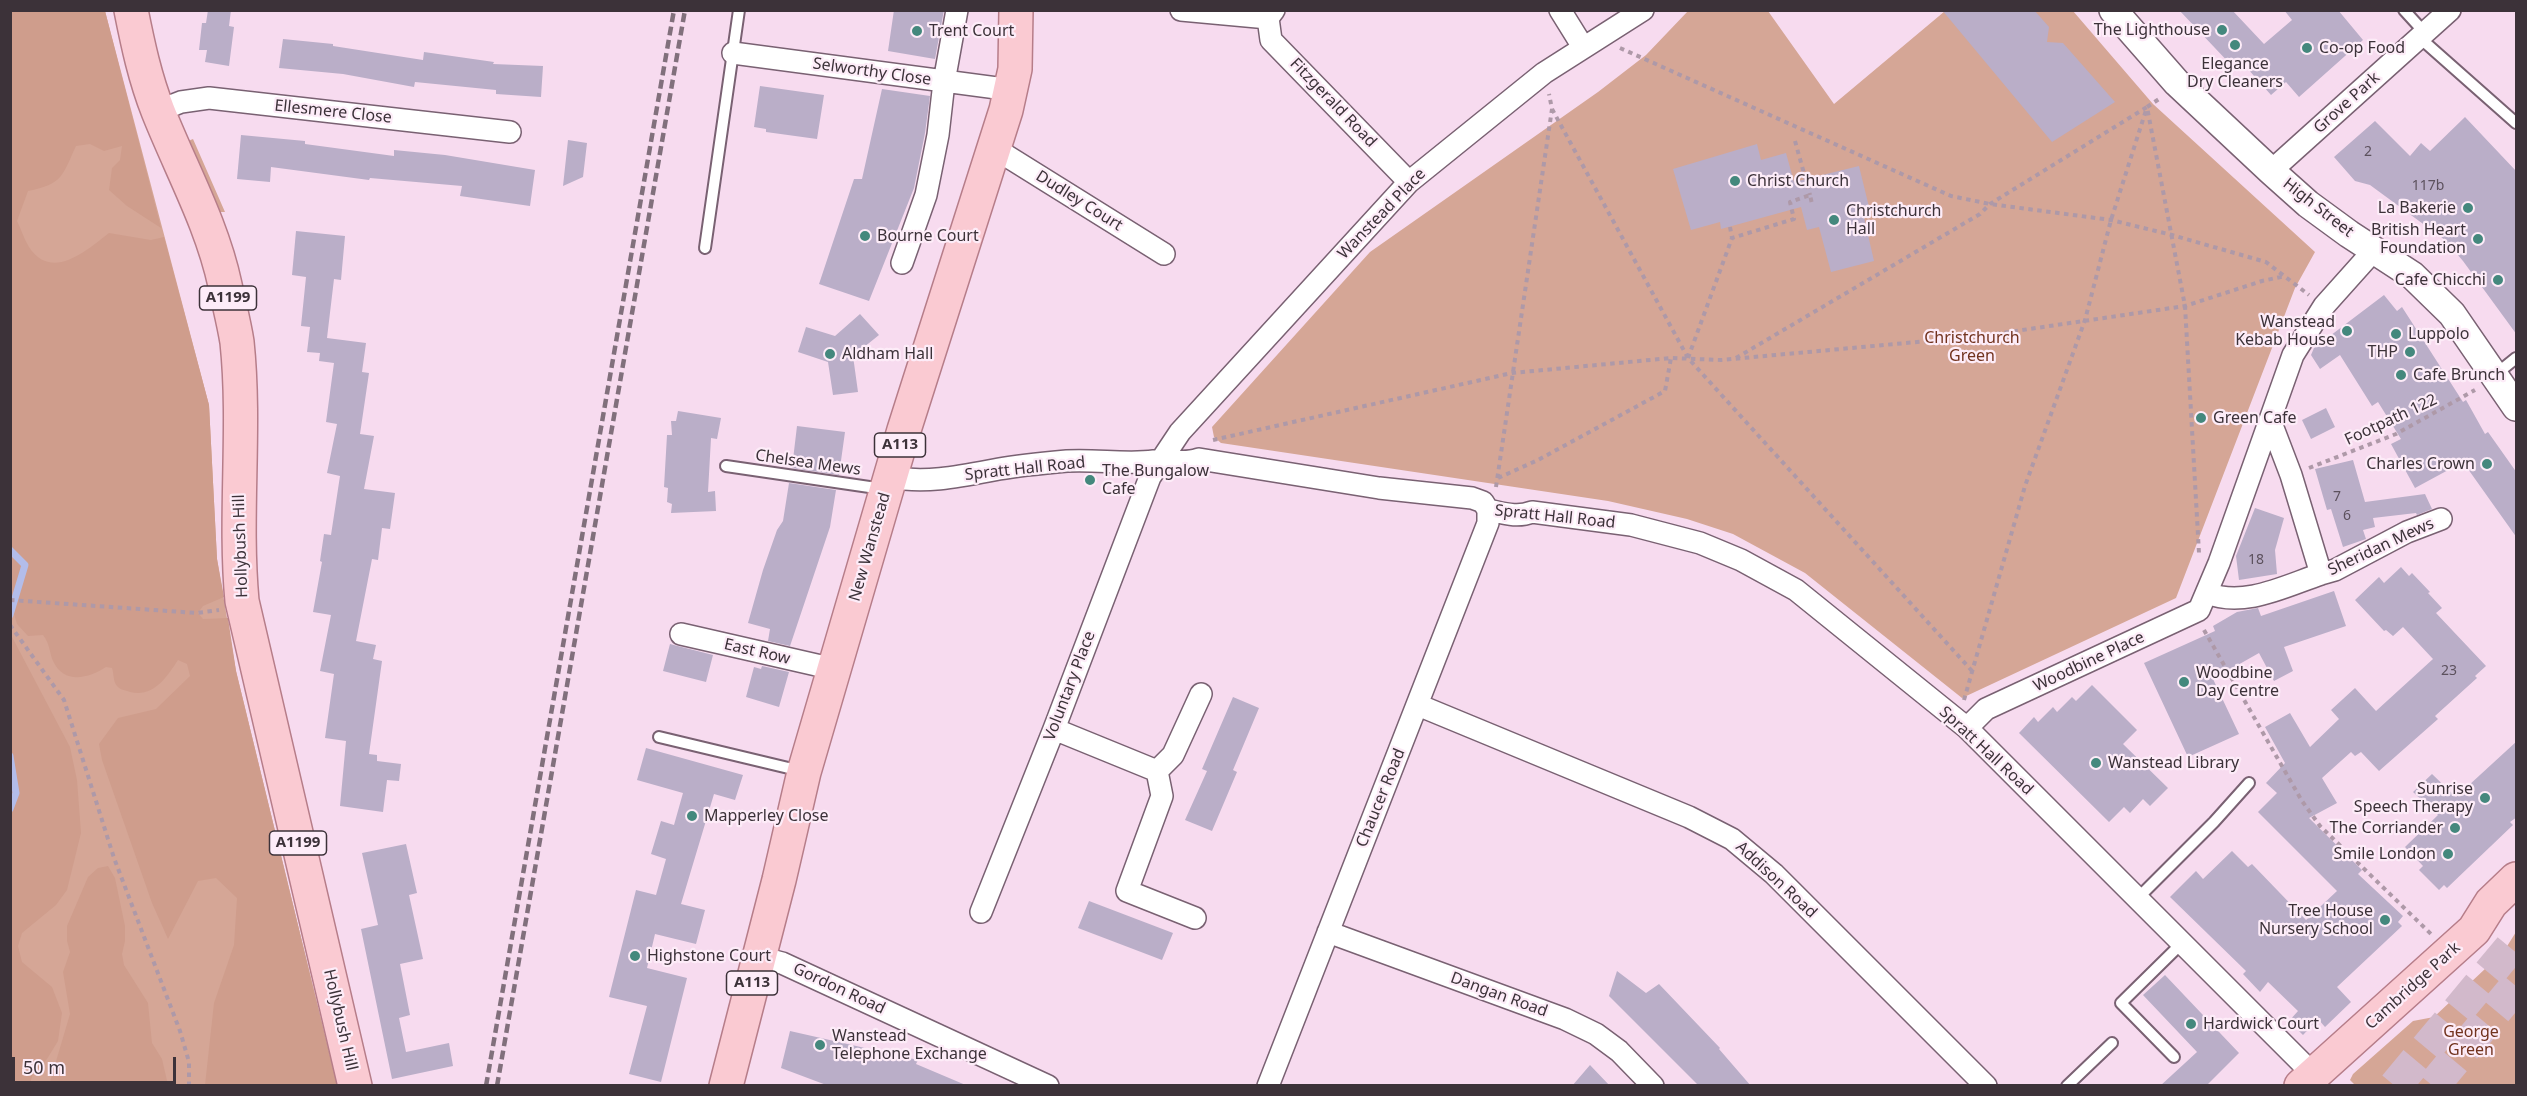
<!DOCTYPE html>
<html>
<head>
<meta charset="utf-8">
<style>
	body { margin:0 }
	#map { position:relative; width:2527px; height:1096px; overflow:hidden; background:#f7dbef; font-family:"Noto Sans",sans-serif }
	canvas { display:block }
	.frame { position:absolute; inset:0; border:12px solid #3c3239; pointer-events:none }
	.scale { position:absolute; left:12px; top:1057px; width:164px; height:27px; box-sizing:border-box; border:3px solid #3c3239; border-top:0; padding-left:8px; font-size:18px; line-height:21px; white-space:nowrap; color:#3c3239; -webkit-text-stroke:4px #fdecf8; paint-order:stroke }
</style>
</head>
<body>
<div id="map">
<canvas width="2527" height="1096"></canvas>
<div class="frame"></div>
<div class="scale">50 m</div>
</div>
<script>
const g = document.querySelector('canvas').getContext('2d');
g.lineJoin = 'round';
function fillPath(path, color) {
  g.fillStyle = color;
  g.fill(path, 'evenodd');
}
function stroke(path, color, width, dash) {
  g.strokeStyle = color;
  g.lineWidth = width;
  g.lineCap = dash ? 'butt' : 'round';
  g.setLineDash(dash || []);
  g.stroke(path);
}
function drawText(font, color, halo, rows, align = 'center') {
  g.font = font + ' "Noto Sans",sans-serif';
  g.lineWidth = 4.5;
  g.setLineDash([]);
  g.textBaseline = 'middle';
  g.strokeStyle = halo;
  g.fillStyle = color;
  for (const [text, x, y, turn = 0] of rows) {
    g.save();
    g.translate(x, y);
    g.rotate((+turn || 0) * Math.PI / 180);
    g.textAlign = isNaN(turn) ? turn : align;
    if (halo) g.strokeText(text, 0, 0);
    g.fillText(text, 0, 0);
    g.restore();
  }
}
fillPath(new Path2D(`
	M10,11H105L209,405L217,559L236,671L337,1085H11Z
	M1688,11H1768L1834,104L1945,11H2073L2153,104L2315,252L2295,288L2176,598L1962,698L1805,573L1733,534L1687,519L1608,501L1221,443L1214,437L1212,427L1370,252L1598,92L1646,55Z
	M193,139L225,212H220L188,141Z
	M2516,932V1085H2355L2350,1080L2353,1074L2413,1021L2434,1017L2504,951Z`), '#d5a696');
fillPath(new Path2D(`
	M10,11H105L161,228L127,206L109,190L112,168L120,160L122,146L104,151L90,144L76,146C62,176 63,184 28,191L17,221C21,229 24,239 29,247C52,282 87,250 109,233L151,240L164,237L209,405L217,559L224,597L203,606L198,613L203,619L228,618L236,671L337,1085H205L214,1003L234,945L237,898L216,878L198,881L168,939L152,903L102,760L99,744L118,718L156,709L190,676L187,664L178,660C167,677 153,698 130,692C125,690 120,690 117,686C113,682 114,674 112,668L106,667C89,678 64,685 53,661C49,651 50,644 43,635L28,636L17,624L11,604Z
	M11,635L70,747L77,780L81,833L67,890L56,905L22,933L18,946L22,962L52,987L62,1013L58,1041L47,1059L33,1074L30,1083L32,1086L10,1085Z
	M108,866L115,878L125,926V941L122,954L124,965L148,1003L152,1043L162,1059L168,1085H49L70,1014L63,972L70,952L67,941V926L88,877L98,868Z`), '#cf9d8c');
stroke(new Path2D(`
	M10,550L25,565L10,615
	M10,756L16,793L10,809`), '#b3bdea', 7);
fillPath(new Path2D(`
	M208,10H231L229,26L234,27L229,66L205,62L207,50H199L202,23H206Z
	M894,10H944L935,59L888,51Z
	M1942,10H2034L2049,27L2047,42L2063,43L2115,102L2052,142Z
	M2179,10H2232L2264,44L2292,20L2284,10H2338L2363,40L2299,97L2286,82L2271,95L2239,59L2232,66Z
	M283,39L333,44V46L423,60L424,52L494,62L493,64L543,66L541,97L496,94V90L415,82L414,87L343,74L279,68Z
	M760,86L824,95L817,139L766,132V129L754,127Z
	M882,89L930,96L925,133L914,188L869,301L819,284L854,179H862Z
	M2465,117L2517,172V335L2463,261L2445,240L2370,185L2355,181L2334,157L2375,121L2410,156L2421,143L2430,151Z
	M241,135L305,141V144L394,156V150L445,155L535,170L530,206L460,196L462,186L370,178L369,180L271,167L270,182L237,179Z
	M568,140L587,143L583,177L563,186Z
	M1757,144L1761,160L1786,153L1794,182L1859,166L1870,211L1863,213L1874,261L1831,272L1819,227L1807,230L1801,207L1721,229L1720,222L1691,230L1673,169Z
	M296,231L345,236L341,280L334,279L327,338L366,343L362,372L369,373L360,434L374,436L364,489L395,493L390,529L382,528L378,560L372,559L356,641L376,645L373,659L382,661L369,754L377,755V761L401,764L399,781L387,780L383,812L340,806L346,741L325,738L334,674L320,671L331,615L313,612L322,562L320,561L324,534L331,535L340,476L327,473L337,424L326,422L334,363L319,361L320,353L307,352L310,327L301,326L306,277L292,275Z
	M2384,295L2397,311L2402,307L2463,402L2466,400L2485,434L2488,432L2517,473V538L2463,462L2415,488L2391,444L2401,439L2378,402L2372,406L2340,355L2320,369L2311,355L2314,348Z
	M860,314L879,335L853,356L858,392L833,395L828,362L798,352L806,327L835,336Z
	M2326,408L2335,427L2311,439L2302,420Z
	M678,411L721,418L717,439L711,438L708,492L715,491L716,511L671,513L672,504L667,502L668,488L664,487L667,435H672L671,421H676Z
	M797,426L845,432L839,475L792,468Z
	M2353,460L2365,502L2425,494L2432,509L2417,515L2416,513L2373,518L2375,527L2363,530L2366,539L2343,547L2331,509L2327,510L2315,469Z
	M789,483L836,490L830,527L790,646L768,641L770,629L748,623L763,570L777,530L783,521Z
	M2255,508L2284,518L2275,550L2277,574L2239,580L2236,556Z
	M2401,567L2409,576L2412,573L2430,592L2428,593L2442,608L2436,613L2486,666L2475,676L2477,678L2435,716L2438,719L2379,771L2361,752L2355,756L2351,752L2322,778L2337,803L2309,818L2362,870L2358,874L2403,916L2398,922L2402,926L2337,987L2351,1002L2325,1027L2318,1019L2303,1035L2289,1021L2298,1011L2268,982L2260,992L2243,974L2246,971L2170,897L2196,871L2203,879L2232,851L2248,867L2252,864L2306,920L2337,891L2258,812L2277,793L2266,783L2285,763L2265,727L2290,713L2310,747L2339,719L2331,710L2355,688L2376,711L2433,659L2403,627L2393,636L2386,630L2384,631L2355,600L2379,577L2384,583Z
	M2334,591L2346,626L2284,647L2293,671L2274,681L2259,653L2213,679L2239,734L2188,757L2144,663L2215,631L2213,626L2237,612L2258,608L2261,616Z
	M670,644L713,655L706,682L663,671Z
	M762,666L789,672L779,707L746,697L754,667L761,669Z
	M2092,685L2137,730L2123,744L2168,788L2150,806L2143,799L2130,813L2124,807L2109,822L2019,733L2034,717L2038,722L2053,707L2057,712L2072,697L2076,701Z
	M1233,697L1259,708L1233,770L1237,772L1212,831L1185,820L1207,771L1202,769Z
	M2517,741V817L2510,822L2513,825L2447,888L2444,885L2439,890L2419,870L2423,866L2405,847L2438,815L2413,792L2432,774L2456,797Z
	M646,748L743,775L735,800L714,794L681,904L705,910L696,944L655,934L647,968L687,978L661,1082L629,1074L647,1006L609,997L636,890L656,895L666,859L651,854L661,821L674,825L683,793L637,780Z
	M406,844L417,893L409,895L423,959L400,964L410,1015L399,1018L406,1052L449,1043L453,1066L392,1079L361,929L378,925L362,853Z
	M1089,901L1173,933L1162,960L1078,928Z
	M1617,971L1646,993L1659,984L1720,1048L1719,1049L1751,1086H1699L1609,996Z
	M2165,975L2239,1053L2206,1086H2160L2197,1052L2143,995Z
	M790,1031L918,1060L916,1064L968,1086H829L781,1068Z
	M1590,1065L1610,1086H1572Z`), '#baaec8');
stroke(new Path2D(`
	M2395,1086L2516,941
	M2433,1086L2516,986`), '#d2b9cb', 33, [33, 16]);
const service = new Path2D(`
	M2404,10L2425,33
	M2420,38L2516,123
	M705,248L739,10
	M2495,375L2516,358
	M726,466L883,489
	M659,737L801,771
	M2138,898L2214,822L2249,783
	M2174,1057L2121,1003L2183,942
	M2067,1086L2112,1043`);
const minor = new Path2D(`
	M1181,10L1268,18
	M1274,10L1268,18L1271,40L1409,182
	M1560,10L1583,47
	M733,53L1012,90
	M158,111L181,102L209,98L510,132
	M994,148L1164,254
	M2271,171L2450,10
	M902,263L926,195L938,135L944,82L957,10
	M890,477C927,484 962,476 999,469C1022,465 1045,463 1067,461C1096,459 1126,465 1154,461C1170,459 1184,465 1199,459L1379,488L1472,498L1483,502L1488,510C1503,513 1517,518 1532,512L1631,525L1700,543L1741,560L1796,590L1967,728L2313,1074
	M2321,574L2335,570L2407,532L2441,519
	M2207,593C2244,608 2285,586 2321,574L2291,475L2270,420
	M681,634L834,669
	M1418,705L1689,817L1732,839L1774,874L1986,1086
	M1967,728L1986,709L2199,610L2219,563L2293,355L2324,306L2375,249
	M1054,729L1157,771L1162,796L1127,891L1195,918
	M1157,771L1173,755L1201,694
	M981,912L1054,729L1150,477L1180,432L1409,182L1544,73L1643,10
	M1328,932L1565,1019L1596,1034L1619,1051L1653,1086
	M759,957L782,963L1048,1086
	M1268,1086L1488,523V510`);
const tertiary = new Path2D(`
	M2113,10L2177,83L2271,171L2308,204L2349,234L2412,275L2452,314L2516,407`);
const primary = new Path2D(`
	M131,10C138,45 145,78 158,111C181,169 212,224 225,285C229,304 234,323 237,342C246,428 234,515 242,601L355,1086
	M726,1086L779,880L804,772L904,430L1006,110L1015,69L1016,10
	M2301,1086L2474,930L2491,903L2516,879`);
stroke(service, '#796172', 14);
stroke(minor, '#796172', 24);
stroke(tertiary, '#796172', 30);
stroke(primary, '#b67d89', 36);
stroke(new Path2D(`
	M1620,48L1951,196L1990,204L2111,220L2172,235L2266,262L2309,295
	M1552,109L1688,358L1973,672
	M1795,141L1810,195
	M1730,227L1732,238
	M1688,358L1732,238L1794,219L1790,202L1810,195L1812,204
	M1736,358L1980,214L1990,204L2147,107L2185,306L2199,553
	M1213,440L1512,373L1671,358L1721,360L1982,336L2185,306L2262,281L2285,276
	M2309,468L2396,434L2475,390
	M1498,478L1538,460L1665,391L1671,358
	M1496,487L1552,109L1549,94
	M10,600L197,613L219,610
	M10,625L64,700L114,858L180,1031L189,1062V1086
	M2204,630L2302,801L2320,826L2431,934
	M1964,700L2025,486L2085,320L2111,220L2147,107L2159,99`), '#ae99a8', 4, [4.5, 4.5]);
stroke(service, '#fff', 10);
stroke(minor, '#fff', 21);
stroke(tertiary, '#fff', 27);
stroke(primary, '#facad2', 33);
stroke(new Path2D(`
	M486,1086L674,10
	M497,1086L685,10`), '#81707c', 4.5, [9, 4.5]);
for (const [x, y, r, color] of [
	[2222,30,6,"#44887d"],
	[917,31,6,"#44887d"],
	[2235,45,6,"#44887d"],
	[2307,48,6,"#44887d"],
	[1735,181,6,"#44887d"],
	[2468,208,6,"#44887d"],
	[1834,220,6,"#44887d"],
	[865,236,6,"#44887d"],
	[2478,239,6,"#44887d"],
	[2498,280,6,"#44887d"],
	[2347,331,6,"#44887d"],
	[2396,334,6,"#44887d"],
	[2410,352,6,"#44887d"],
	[830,354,6,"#44887d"],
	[2401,375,6,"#44887d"],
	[2201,418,6,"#44887d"],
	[2487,464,6,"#44887d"],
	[1090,480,6,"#44887d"],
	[2184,682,6,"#44887d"],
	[2096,763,6,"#44887d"],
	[2485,798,6,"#44887d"],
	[692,816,6,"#44887d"],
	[2455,828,6,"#44887d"],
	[2448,854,6,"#44887d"],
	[2385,920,6,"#44887d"],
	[635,956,6,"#44887d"],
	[2191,1024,6,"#44887d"],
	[820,1045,6,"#44887d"]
]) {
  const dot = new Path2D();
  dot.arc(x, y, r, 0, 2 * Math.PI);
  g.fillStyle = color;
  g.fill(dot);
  stroke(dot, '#fdecf8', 2);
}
drawText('14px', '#5c515d', null, [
	["2",2368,152],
	["117b",2428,186],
	["7",2337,497],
	["6",2347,516],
	["18",2256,560],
	["23",2449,671]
]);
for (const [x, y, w] of [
	[228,298,57],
	[900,445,51],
	[298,843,57],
	[752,983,51]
]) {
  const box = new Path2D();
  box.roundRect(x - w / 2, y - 12, w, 24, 4.5);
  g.fillStyle = '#fdecf8';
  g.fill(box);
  stroke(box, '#3c3239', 1.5);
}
drawText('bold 15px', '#3c3239', null, [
	["A1199",228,298],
	["A113",900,445],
	["A1199",298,843],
	["A113",752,983]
]);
drawText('16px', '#3c3239', '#fdecf8', [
	["The Lighthouse",2210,30,"right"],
	["Trent Court",929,31],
	["Co-op Food",2319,48],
	["Elegance",2235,64,"center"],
	["Dry Cleaners",2235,82,"center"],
	["Christ Church",1747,181],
	["La Bakerie",2456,208,"right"],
	["Christchurch",1846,211],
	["Hall",1846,229],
	["British Heart",2466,230,"right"],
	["Foundation",2466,248,"right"],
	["Bourne Court",877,236],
	["Cafe Chicchi",2486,280,"right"],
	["Wanstead",2335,322,"right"],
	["Kebab House",2335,340,"right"],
	["Luppolo",2408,334],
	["THP",2398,352,"right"],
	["Aldham Hall",842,354],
	["Cafe Brunch",2413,375],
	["Green Cafe",2213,418],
	["Charles Crown",2475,464,"right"],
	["The Bungalow",1102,471],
	["Cafe",1102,489],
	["Woodbine",2196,673],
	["Day Centre",2196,691],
	["Wanstead Library",2108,763],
	["Sunrise",2473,789,"right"],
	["Speech Therapy",2473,807,"right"],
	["Mapperley Close",704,816],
	["The Corriander",2443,828,"right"],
	["Smile London",2436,854,"right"],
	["Tree House",2373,911,"right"],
	["Nursery School",2373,929,"right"],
	["Highstone Court",647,956],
	["Hardwick Court",2203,1024],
	["Wanstead",832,1036],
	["Telephone Exchange",832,1054]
], 'left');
drawText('16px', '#3c3239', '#fdecf8', [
	["Selworthy Close",872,72,8],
	["Fitzgerald Road",1333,103,46],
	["Grove Park",2347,103,-42],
	["Ellesmere Close",333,112,6],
	["Dudley Court",1079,201,32],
	["High Street",2318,208,38],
	["Wanstead Place",1382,214,-46],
	["Footpath 122",2391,420,-25],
	["Chelsea Mews",808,463,8],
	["Spratt Hall Road",1025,469,-6],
	["Spratt Hall Road",1555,517,6],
	["Hollybush Hill",241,546,-92],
	["New Wanstead",870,547,-74],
	["Sheridan Mews",2381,547,-25],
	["East Row",757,652,13],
	["Woodbine Place",2089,662,-25],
	["Voluntary Place",1070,686,-69],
	["Spratt Hall Road",1986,751,43],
	["Chaucer Road",1381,798,-68],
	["Addison Road",1776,880,43],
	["Cambridge Park",2413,986,-42],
	["Gordon Road",839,989,25],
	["Dangan Road",1499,995,20],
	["Hollybush Hill",340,1020,77]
]);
drawText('16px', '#72331e', '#fdecf8', [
	["Christchurch",1972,338],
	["Green",1972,356],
	["George",2471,1032],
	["Green",2471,1050]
]);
</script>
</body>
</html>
